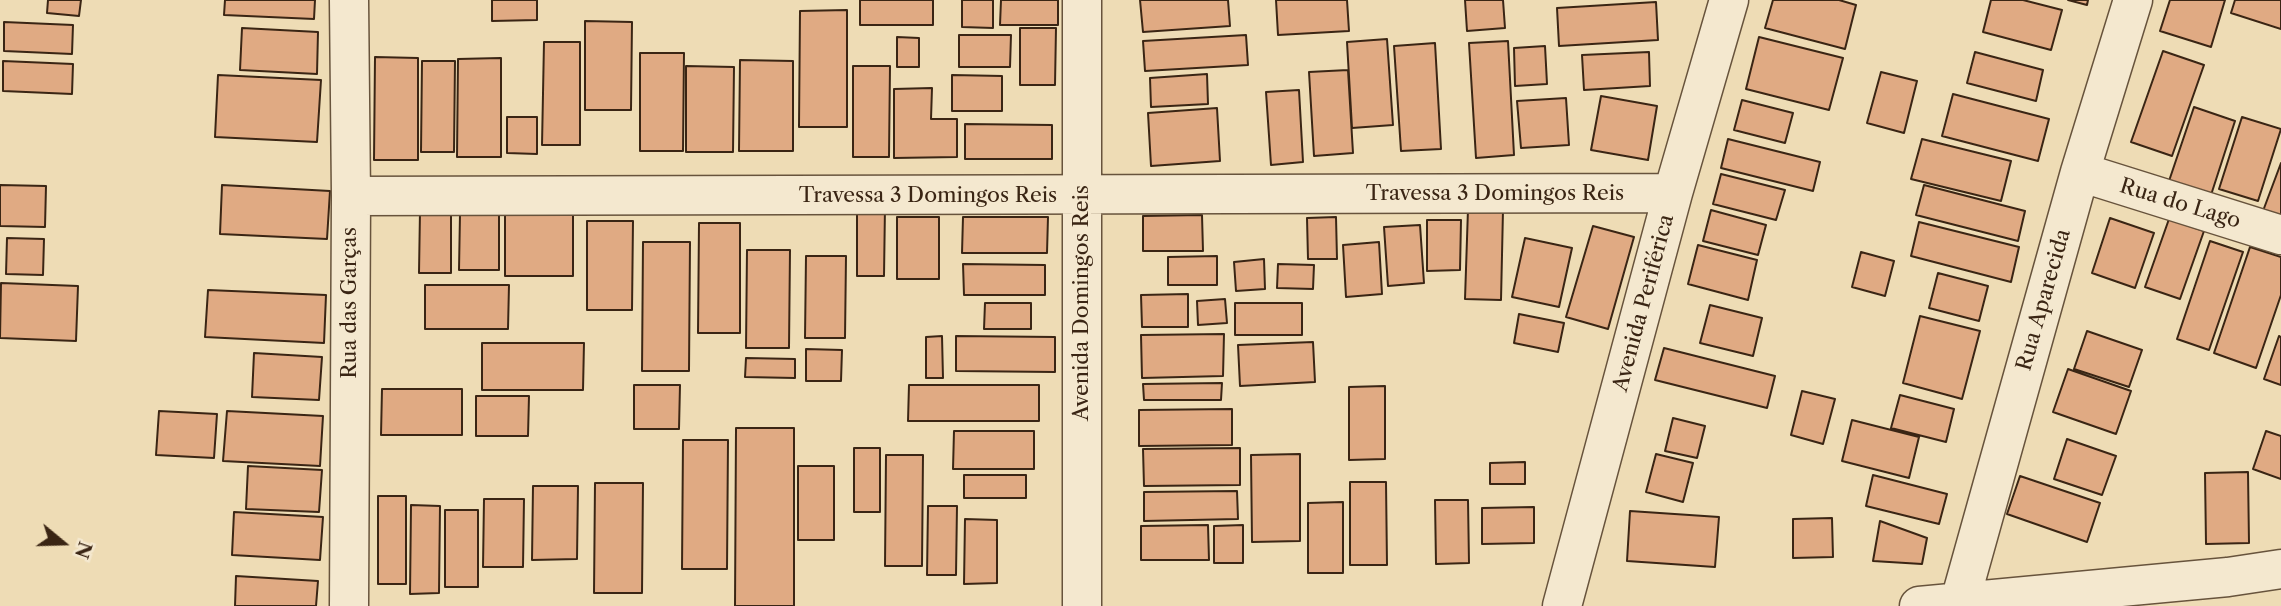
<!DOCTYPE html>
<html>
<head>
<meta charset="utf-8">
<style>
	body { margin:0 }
	#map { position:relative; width:2281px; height:606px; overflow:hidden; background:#eedcb5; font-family:"Libre Caslon Text",serif }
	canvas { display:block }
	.north { position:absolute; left:28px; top:508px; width:70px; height:70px; -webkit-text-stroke:5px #f4e8cf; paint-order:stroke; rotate:109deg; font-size:19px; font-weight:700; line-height:28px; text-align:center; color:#3a2514 }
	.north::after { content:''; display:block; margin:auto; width:24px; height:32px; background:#3a2514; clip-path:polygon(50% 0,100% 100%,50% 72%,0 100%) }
</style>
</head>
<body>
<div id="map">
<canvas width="2281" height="606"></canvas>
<div class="north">N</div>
</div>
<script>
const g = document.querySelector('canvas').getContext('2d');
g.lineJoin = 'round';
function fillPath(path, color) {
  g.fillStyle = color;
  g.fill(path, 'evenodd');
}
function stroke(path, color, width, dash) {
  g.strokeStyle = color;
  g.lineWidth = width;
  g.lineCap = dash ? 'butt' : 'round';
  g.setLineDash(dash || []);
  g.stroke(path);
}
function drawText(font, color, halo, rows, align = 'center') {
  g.font = font + ' "Libre Caslon Text",serif';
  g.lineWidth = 6;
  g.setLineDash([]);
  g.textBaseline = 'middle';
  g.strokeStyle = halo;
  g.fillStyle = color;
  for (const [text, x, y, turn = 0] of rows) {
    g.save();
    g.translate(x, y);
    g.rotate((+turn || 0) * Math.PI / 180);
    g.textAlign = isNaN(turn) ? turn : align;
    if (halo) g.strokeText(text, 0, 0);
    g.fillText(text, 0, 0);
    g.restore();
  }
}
const building = new Path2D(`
	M48,0H81L79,16L47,13Z
	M225,0H315L314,19L224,15Z
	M492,0H537V20L492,21Z
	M860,0H933V25H860Z
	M962,0H993V28L962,27Z
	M1001,0H1058V25H1000Z
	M1140,0H1228L1230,26L1143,32Z
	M1276,0H1347L1349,31L1278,35Z
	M1465,0H1503L1505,28L1467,31Z
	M1773,0H1839L1856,5L1845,49L1765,28Z
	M1991,0H2023L2062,10L2051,50L1983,32Z
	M2068,0H2088L2087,5Z
	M2170,0H2225L2211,47L2160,31Z
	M2235,0H2281V29L2231,13Z
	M1656,2L1658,40L1559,46L1557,8Z
	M847,10V127H799L800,11Z
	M585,21L632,22L631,110H585Z
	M4,22L73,25L72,54L4,51Z
	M242,28L318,32L317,74L240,70Z
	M1020,28H1056L1055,85H1020Z
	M959,35H1011L1010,67H959Z
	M1246,35L1248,65L1145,71L1143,41Z
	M897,37L919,38V67H897Z
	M1759,37L1843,58L1829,110L1746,89Z
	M1387,39L1393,125L1352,128L1347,42Z
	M1508,41L1514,155L1476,158L1469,43Z
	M544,42H580V145H542Z
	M1435,43L1441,149L1401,151L1394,46Z
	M1545,46L1547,84L1515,86L1514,48Z
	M2163,51L2204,65L2172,156L2131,142Z
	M1649,52L1650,86L1584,90L1582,55Z
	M1975,52L2043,70L2036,101L1967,83Z
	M640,53H684L683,151H640Z
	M375,57L418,58V160H374Z
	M501,58V157H457L458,59Z
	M740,60L793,61V151H739Z
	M3,61L73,64L72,94L3,91Z
	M422,61H455L454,152H421Z
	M686,66L734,67L733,152H686Z
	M853,66H890L889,157H853Z
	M1348,70L1353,153L1314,156L1309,72Z
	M1881,72L1917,81L1904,133L1867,123Z
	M1207,74L1208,104L1151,107L1150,78Z
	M218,75L321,80L317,142L215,137Z
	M952,75L1002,76V111H952Z
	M932,88L931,119H957V157L894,158V89Z
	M1299,90L1303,162L1271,165L1266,92Z
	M1953,94L2049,119L2038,161L1942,136Z
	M1601,96L1657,106L1648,160L1591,150Z
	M1566,98L1569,145L1521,148L1517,101Z
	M1742,100L1793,113L1785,143L1734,130Z
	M2194,107L2235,121L2211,195L2169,181Z
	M1217,108L1220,161L1151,166L1148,113Z
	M507,117H537V154L507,153Z
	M2242,117L2281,129L2258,201L2219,189Z
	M965,124L1052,125V159H965Z
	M1728,139L1820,162L1813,191L1721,168Z
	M1922,139L2011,161L2001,201L1911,179Z
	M2281,163V217L2263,211Z
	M1721,174L1785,190L1776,220L1713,204Z
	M0,185L46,186L45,227L0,226Z
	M222,185L330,191L327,239L220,234Z
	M1924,185L2025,211L2018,241L1916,215Z
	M857,206H885L884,276H857Z
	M1468,209L1503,210L1501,300L1465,299Z
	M451,210V273H419L420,211Z
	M1711,210L1766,225L1758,255L1703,241Z
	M460,214H499V270H459Z
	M505,215H573V276H505Z
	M1202,215L1203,251H1143V216Z
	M897,217H939V279H897Z
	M963,217H1048L1047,253H962Z
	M1336,217L1337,259H1308L1307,218Z
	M2110,218L2154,233L2135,288L2092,273Z
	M2169,219L2204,231L2180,299L2145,287Z
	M1427,220H1461L1460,270L1427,271Z
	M587,221H633L632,310H587Z
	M1919,222L2019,247L2011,282L1911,256Z
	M699,223H740V333H698Z
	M1420,225L1424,283L1388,286L1384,227Z
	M1593,226L1634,237L1608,329L1566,317Z
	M7,238L44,239L43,275L6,274Z
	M1525,238L1572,248L1559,307L1512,297Z
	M2210,241L2243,252L2209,350L2177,339Z
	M643,242H690L689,371H642Z
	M1379,242L1382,294L1346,297L1343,245Z
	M1698,245L1757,260L1748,300L1688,284Z
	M2250,247L2281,257V295L2256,368L2214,353Z
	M747,250H790L789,348H746Z
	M1861,252L1894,261L1885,296L1852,287Z
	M806,256H846L845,338H805Z
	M1217,256V285H1168V257Z
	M1264,259L1265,289L1236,291L1234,262Z
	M963,264L1045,265V295H964Z
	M1278,264L1314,265L1313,289L1277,288Z
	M1938,273L1988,286L1979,321L1929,308Z
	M1,283L78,286L76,341L0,338Z
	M425,285H509L508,329H425Z
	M208,290L326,295L324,343L205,337Z
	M1188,294V327H1142L1141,295Z
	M1225,299L1227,323L1198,325L1197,301Z
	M985,303H1031V329H984Z
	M1235,303H1302V335H1235Z
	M1710,305L1762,318L1753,356L1700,343Z
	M1519,314L1564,323L1558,352L1514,343Z
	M1920,316L1980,331L1962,399L1903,383Z
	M2087,331L2142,350L2129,387L2074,369Z
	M1224,334L1223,376L1142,378L1141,335Z
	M942,336L943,378H926V337Z
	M956,336L1055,337V372L956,371Z
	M2279,336L2281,337V385L2264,379Z
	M1313,342L1315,382L1240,386L1238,345Z
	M482,343H584L583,390H482Z
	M1664,348L1775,376L1767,408L1655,380Z
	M806,349L842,350L841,381H806Z
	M254,353L322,357L319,400L252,397Z
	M746,358L795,359V378L745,377Z
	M2068,369L2131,391L2116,434L2053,412Z
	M1222,383L1221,400H1144L1143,384Z
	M634,385H680L679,429H634Z
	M909,385H1039V421H908Z
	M1385,386V459L1349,460V387Z
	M382,389H462V435H381Z
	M1802,391L1835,399L1823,444L1791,435Z
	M1900,395L1954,409L1946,442L1891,428Z
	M476,396H529L528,436H476Z
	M1232,409V445L1139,446V410Z
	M159,411L217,414L214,458L156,455Z
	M227,411L323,416L320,466L223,461Z
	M1673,418L1705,426L1697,458L1665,451Z
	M1852,420L1919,437L1909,478L1842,461Z
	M736,428H794V606H735Z
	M954,431H1034V469H953Z
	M2266,431L2281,436V479L2253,469Z
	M2067,439L2116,456L2102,495L2054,479Z
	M683,440H728L727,569H682Z
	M854,448H880V512H854Z
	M1240,448V485L1144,486L1143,449Z
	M1300,454V541L1252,542L1251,455Z
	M1656,454L1693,463L1683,502L1646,492Z
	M886,455H923L922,566H885Z
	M1525,462V484H1490V463Z
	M248,466L322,470L319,512L246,509Z
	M798,466H834V540H798Z
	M2248,472L2249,543L2206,544L2205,473Z
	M964,475H1026V498H964Z
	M1873,475L1947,494L1939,524L1866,506Z
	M2020,476L2100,503L2087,542L2007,514Z
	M1350,482H1386L1387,565H1350Z
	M595,483H643L642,593H594Z
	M533,486H578L577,559L532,560Z
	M1237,491L1238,519L1144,521V492Z
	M378,496H406V584H378Z
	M484,499H524L523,567H483Z
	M1435,500H1468L1469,563L1436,564Z
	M1343,502V573H1308V503Z
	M411,505L440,506L439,593L410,594Z
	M928,506H957L956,575H927Z
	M1534,507V543L1482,544V508Z
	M445,510H478V587H445Z
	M1630,511L1719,517L1715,567L1627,561Z
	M234,512L323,517L320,560L232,555Z
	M1832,518L1833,557L1793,558V519Z
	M965,519L997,520V583L964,584Z
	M1880,521L1927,538L1922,564L1873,561Z
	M1208,525L1209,560H1141V526Z
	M1243,525V563H1214V526Z
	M236,576L318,581L316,606H235Z`);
fillPath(building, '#e0aa83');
stroke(building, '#3a2514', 2);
const minor = new Path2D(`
	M1082,0V606
	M2080,172L2281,235
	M351,196L1673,193
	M1960,601L2080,172L2133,0
	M349,606L351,196L349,0
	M1562,606L1673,193L1729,0
	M1919,606L2228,577L2281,569`);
stroke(minor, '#67533c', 41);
stroke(minor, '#f4e8cf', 38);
drawText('21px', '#3a2514', '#f4e8cf', [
	["Travessa 3 Domingos Reis",1495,194],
	["Travessa 3 Domingos Reis",928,196],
	["Rua do Lago",2180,204,17],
	["Rua Aparecida",2044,300,-74],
	["Rua das Garças",350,303,-90],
	["Avenida Domingos Reis",1082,303,-90],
	["Avenida Periférica",1644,303,-75]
]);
</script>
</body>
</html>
